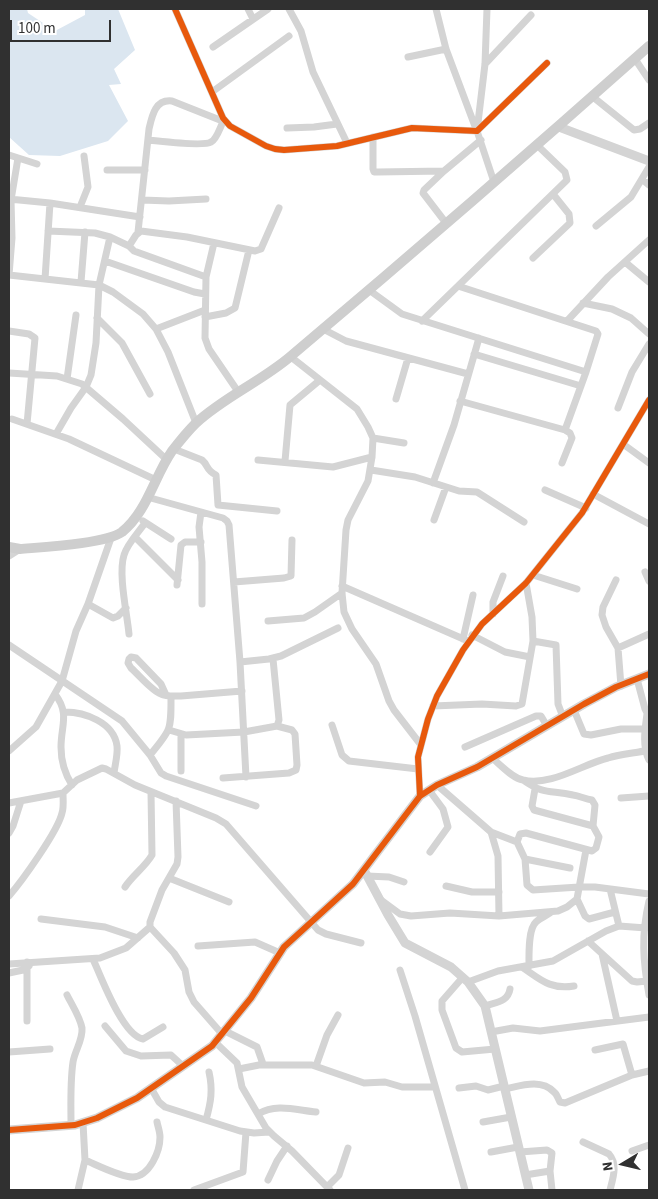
<!DOCTYPE html>
<html>
<head>
<meta charset="utf-8">
<style>
	body { margin:0 }
	#map { position:relative; width:658px; height:1199px; overflow:hidden; background:#fff; font-family:"Source Sans 3",sans-serif }
	canvas { display:block }
	.frame { position:absolute; inset:0; border:10px solid #303030; pointer-events:none }
	.north { position:absolute; left:598px; top:1139px; width:50px; height:50px; -webkit-text-stroke:4px #fff; paint-order:stroke; rotate:261deg; font-size:14px; font-weight:700; line-height:20px; text-align:center; color:#303030 }
	.north::after { content:''; display:block; margin:auto; width:18px; height:22px; background:#303030; clip-path:polygon(50% 0,100% 100%,50% 72%,0 100%) }
	.scale { position:absolute; left:10px; top:20px; width:101px; height:22px; box-sizing:border-box; border:2px solid #303030; border-top:0; padding-left:6px; font-size:15px; line-height:18px; white-space:nowrap; color:#303030; -webkit-text-stroke:4px #fff; paint-order:stroke }
</style>
</head>
<body>
<div id="map">
<canvas width="658" height="1199"></canvas>
<div class="frame"></div>
<div class="north">N</div>
<div class="scale">100 m</div>
</div>
<script>
const g = document.querySelector('canvas').getContext('2d');
g.lineJoin = 'round';
function fillPath(path, color) {
  g.fillStyle = color;
  g.fill(path, 'evenodd');
}
function stroke(path, color, width, dash) {
  g.strokeStyle = color;
  g.lineWidth = width;
  g.lineCap = dash ? 'butt' : 'round';
  g.setLineDash(dash || []);
  g.stroke(path);
}
fillPath(new Path2D(`
	M9,9H27L28,13L55,31L85,15V9H118L135,50L114,69L121,84L109,85L128,121L108,141L60,156L29,155L9,137Z`), '#dbe6f0');
stroke(new Path2D(`
	M175,9L223,118L230,126L266,146L275,149L284,150L337,146L412,128L477,131L547,63
	M248,9L253,19
	M289,9L301,31L313,72L347,143
	M436,9L446,49L476,129
	M487,9L485,64L477,131L494,182
	M213,47L268,9
	M408,57L446,49
	M635,59L649,80
	M485,64L531,15
	M212,92L289,36
	M593,97L634,130L640,129L649,123
	M287,128L314,127L337,124
	M373,137V169L374,172H378L444,171L481,140
	M148,140C159,141 203,147 211,142C217,139 220,127 223,122
	M9,155L37,164
	M107,170H145
	M444,171L424,190L423,193L446,223
	M642,179L649,185
	M9,199L50,203L140,217
	M142,200L169,201L206,199
	M80,207L88,187L84,156
	M596,226L631,197L649,167
	M48,231L95,233L110,237L129,246L136,235L141,231L187,237L255,251L261,249L279,208
	M138,232L149,129C152,116 155,99 172,101L225,122
	M214,243L206,277L205,338L209,349L239,393
	M129,246L134,251L206,277
	M533,258L570,223L569,214L553,194
	M105,261L194,292L205,294
	M625,262L649,282
	M9,275L99,285L113,292L143,314L156,329L168,352L196,423
	M9,275L12,238L11,200L18,158
	M45,279L50,203
	M81,282L85,232
	M369,290L402,314L586,372L598,334L596,331L458,286
	M583,303L612,309L631,318L649,334
	M205,317L226,313L235,308L249,250
	M97,318L122,343L150,394
	M422,321L567,180L565,172L537,145
	M567,321L608,277L649,240
	M156,329L205,310
	M323,329L346,341L468,374
	M9,331L29,334L35,338L27,424
	M474,354L581,386
	M291,357L357,409L368,427L373,438L372,457L368,481L348,520L346,530L342,593L344,612L352,629L376,664L389,701L394,710L421,745
	M9,373L57,376L82,384L123,419L167,460
	M67,379L76,315
	M396,399L408,358
	M460,401L565,430L586,372
	M618,408L632,372L649,344
	M12,419L69,439L156,480
	M56,434L71,408L86,387L91,375L96,343L99,285L110,237
	M373,438L404,443
	M623,444L649,463
	M174,449L202,460C209,466 205,469 216,475L218,505L277,511
	M258,460L333,467L372,457
	M285,461L290,405L320,380
	M562,463L572,438L570,433L565,430
	M371,470L415,477L459,491L477,492L524,522
	M433,483L454,425L479,338
	M545,490L586,508
	M593,494L649,524
	M147,497L223,518L227,521L229,525L240,662L246,777
	M201,512L199,527L202,562V604
	M434,520L446,487
	M143,521L171,539
	M135,537L178,580
	M9,556L20,549
	M645,572L649,581
	M533,575L577,589
	M616,580L603,607L602,615L606,627L618,648L621,686
	M234,582L284,578L291,576L292,540
	M177,585L181,545L185,542H201
	M342,586L468,641
	M88,604L113,618L118,616L126,608
	M493,614V602L503,576
	M268,621L304,618L315,612L342,593
	M129,634C127,613 118,574 124,555C127,544 138,533 145,523
	M472,635L505,652L530,657
	M463,639L473,595
	M533,641L556,645L558,704L563,717
	M9,645L122,721L150,755L161,773L166,776L256,806
	M618,648L649,634
	M240,662L269,659L281,656L338,628
	M637,679L645,709L649,717
	M55,694C70,714 61,725 61,747C61,761 65,774 72,785
	M166,695L161,684L136,658L131,657L129,659L128,663L131,668C139,675 152,691 161,694C167,697 175,696 181,696L242,691
	M433,706L482,704L516,706L522,704L533,641L532,617L526,583
	M574,710L584,734L591,735L621,729H645
	M65,712C84,712 114,722 117,746C118,754 115,765 114,773
	M647,714C645,729 642,746 649,760
	M332,725L342,755L349,761L418,769
	M169,730L186,735L244,732L277,726L279,720L273,659
	M181,734V771
	M465,747L536,716H541L547,726
	M9,751L36,727L62,681L76,631L88,604L111,538
	M150,755C172,729 171,729 171,696
	M492,758C501,765 512,778 523,780C550,787 583,764 608,758C621,754 636,753 649,750
	M223,778L289,773L296,770L297,765L295,734L292,730L277,726
	M523,780C544,795 550,790 573,795C580,796 585,799 592,800L595,805L593,826L599,837L596,848L592,851L526,833L520,834L517,842L525,859L527,885L533,890L579,887H595L649,894
	M437,785L491,832L517,842
	M535,789L532,806L534,810L593,826
	M429,790L443,809L448,827L430,852
	M420,796L418,757L428,719L437,696L463,650L482,624L526,583L582,513L649,400
	M621,798L649,796
	M176,801L178,857L177,864L162,890L150,922V927L174,953L185,970L189,992L194,1002L222,1034
	M9,803L63,793L77,780L102,768L106,769L135,785L216,818L226,824L318,930L326,934L361,943
	M491,832L498,856L499,916
	M9,833L13,826L21,801
	M525,859L570,868
	M367,876L389,877L404,882
	M169,878L229,902
	M446,886L472,892H499
	M125,887C132,876 145,867 152,855L151,792
	M610,889L619,926
	M9,896C22,881 58,831 62,813C64,807 63,800 63,793
	M577,899L585,916L589,919L615,912
	M381,900L400,914L411,916L450,913L499,916L558,911L567,907L577,899L586,850
	M649,901C641,935 643,961 649,995
	M41,919L105,927L138,938
	M588,941L632,981L637,982L647,981
	M198,946L255,942L280,953
	M602,954L617,1021
	M93,959C101,977 123,1036 143,1039L163,1027
	M27,962V1021
	M9,964L100,958L126,948L150,927
	M529,966C529,955 528,929 536,922C540,918 546,916 550,913
	M522,967C540,979 550,990 574,986
	M400,970L415,1016L465,1190
	M9,973L23,970L29,966
	M463,977L442,1001V1010L456,1048L462,1052L495,1049
	M468,982L498,971L553,961L606,931L619,926L646,928
	M67,995C72,1005 80,1017 82,1028C83,1040 75,1050 73,1062C70,1083 71,1104 71,1125
	M485,1006C496,1002 508,1002 510,989
	M105,1026L126,1051L141,1056L171,1055L183,1066
	M225,1031L257,1047L263,1064
	M491,1032L513,1028L540,1031L649,1017
	M215,1042L237,1063L242,1087L266,1128L274,1136L292,1151L330,1190
	M595,1050L623,1044L632,1075
	M9,1052L50,1049
	M316,1066L327,1035L338,1015
	M239,1069L259,1065H312L364,1083L385,1082L402,1087H435
	M151,1088L159,1102L165,1107L240,1131L254,1133L269,1132
	M459,1088L476,1086L488,1090L504,1086
	M505,1089C520,1086 541,1078 554,1092C557,1094 558,1099 560,1102L565,1103L632,1075L649,1071
	M258,1114C276,1103 296,1110 316,1112
	M206,1120C211,1102 213,1090 209,1072
	M483,1122L511,1117
	M583,1142L609,1154C618,1164 613,1178 610,1190
	M632,1151L649,1145
	M491,1152L518,1147
	M520,1152L547,1150L552,1153L550,1171L552,1190
	M85,1160C97,1165 120,1177 133,1177C150,1176 160,1151 160,1137C160,1132 158,1127 157,1122
	M525,1175L550,1171
	M268,1180L277,1161L287,1146
	M327,1187L339,1175L348,1148
	M78,1190L85,1160L83,1123
	M194,1190L243,1172L246,1132`), '#d4d4d4', 7);
stroke(new Path2D(`
	M559,127L649,161
	M364,870L388,915L405,943L451,967L468,982L485,1006L529,1190
	M9,1130L75,1125L97,1118L137,1098L212,1046L251,998L284,947L353,884L420,796L437,785L477,767L584,704L616,687L649,674`), '#d4d4d4', 9);
stroke(new Path2D(`
	M9,547L20,549C43,547 105,544 122,532C147,512 154,477 172,451C179,442 188,431 196,423C224,397 262,381 291,356C412,254 531,151 649,46`), '#cecece', 10);
stroke(new Path2D(`
	M175,9L223,118L230,126L266,146L275,149L284,150L337,146L412,128L477,131L547,63
	M420,796L418,757L428,719L437,696L463,650L482,624L526,583L582,513L649,400
	M9,1130L75,1125L97,1118L137,1098L212,1046L251,998L284,947L353,884L420,796L437,785L477,767L584,704L616,687L649,674`), '#e8590c', 6);
</script>
</body>
</html>
